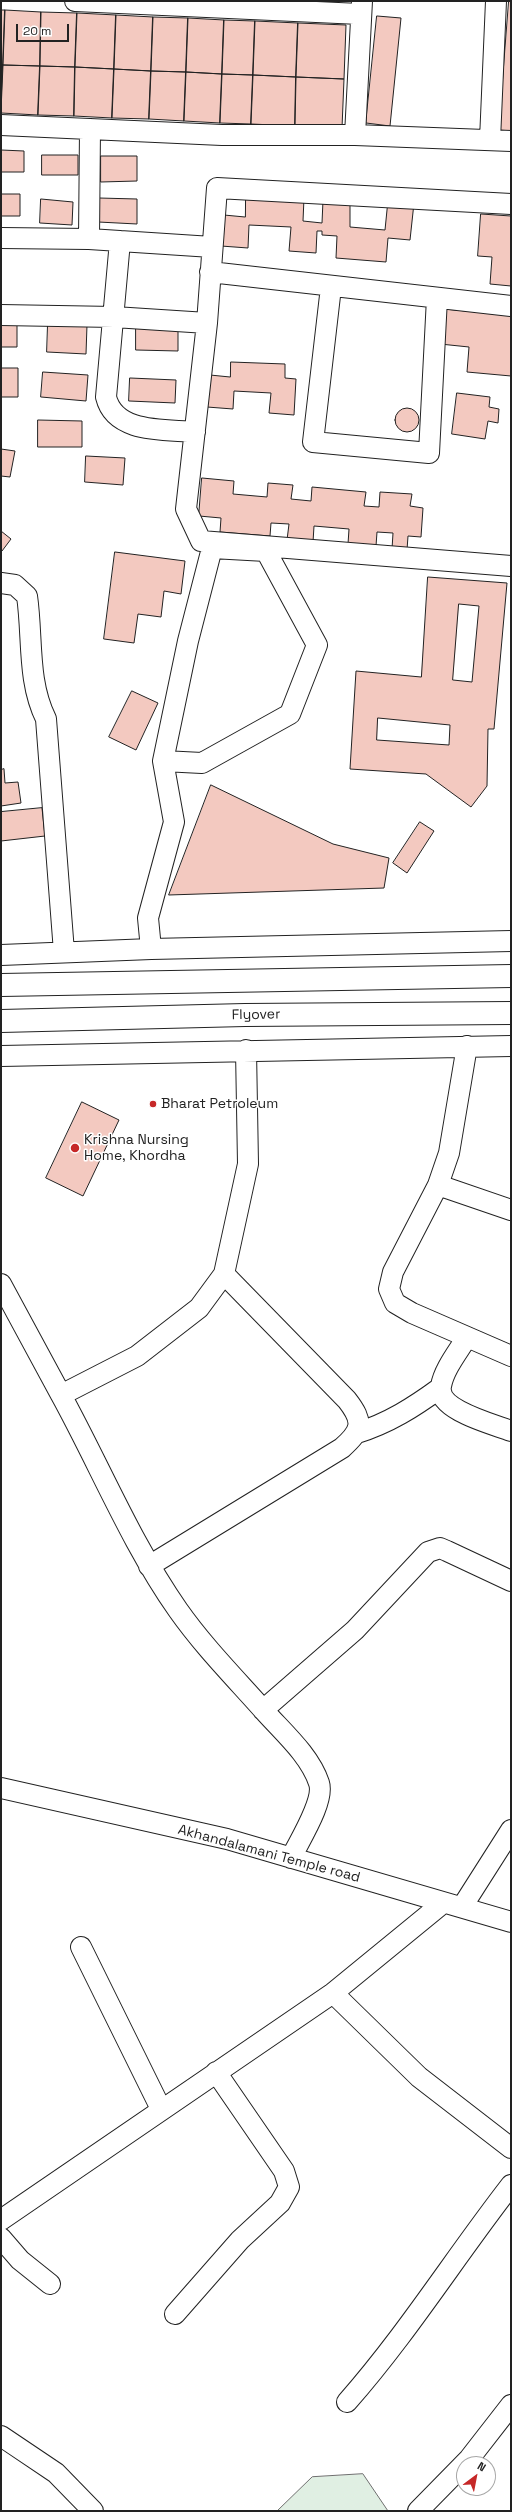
<!DOCTYPE html>
<html>
<head>
<meta charset="utf-8">
<style>
	body { margin:0 }
	#map { position:relative; width:512px; height:2512px; overflow:hidden; background:#fff; font-family:"Space Grotesk",sans-serif }
	canvas { display:block }
	.frame { position:absolute; inset:0; border:2px solid #222; pointer-events:none }
	.north { position:absolute; left:456px; top:2456px; width:40px; height:40px; box-sizing:border-box; background:#fff; border:1px solid #a7a7a7; border-radius:50%; rotate:32deg; font-size:11px; font-weight:700; line-height:16px; text-align:center; color:#222 }
	.north::after { content:''; display:block; margin:auto; width:14px; height:18px; background:#c62828; clip-path:polygon(50% 0,100% 100%,50% 72%,0 100%) }
	.scale { position:absolute; left:16px; top:24px; width:53px; height:18px; box-sizing:border-box; border:2px solid #222; border-top:0; padding-left:5px; font-size:12px; line-height:14px; white-space:nowrap; color:#222; -webkit-text-stroke:3px #fff; paint-order:stroke }
</style>
</head>
<body>
<div id="map">
<canvas width="512" height="2512"></canvas>
<div class="frame"></div>
<div class="north">N</div>
<div class="scale">20 m</div>
</div>
<script>
const g = document.querySelector('canvas').getContext('2d');
g.lineJoin = 'round';
function fillPath(path, color) {
  g.fillStyle = color;
  g.fill(path, 'evenodd');
}
function stroke(path, color, width, dash) {
  g.strokeStyle = color;
  g.lineWidth = width;
  g.lineCap = dash ? 'butt' : 'round';
  g.setLineDash(dash || []);
  g.stroke(path);
}
function drawText(font, color, halo, rows, align = 'center') {
  g.font = font + ' "Space Grotesk",sans-serif';
  g.lineWidth = 3;
  g.setLineDash([]);
  g.textBaseline = 'middle';
  g.strokeStyle = halo;
  g.fillStyle = color;
  for (const [text, x, y, turn = 0] of rows) {
    g.save();
    g.translate(x, y);
    g.rotate((+turn || 0) * Math.PI / 180);
    g.textAlign = isNaN(turn) ? turn : align;
    if (halo) g.strokeText(text, 0, 0);
    g.fillText(text, 0, 0);
    g.restore();
  }
}
const green = new Path2D(`
	M363,2474L388,2511H277L312,2477Z`);
fillPath(green, '#e0efe3');
stroke(green, '#6f6f6f', 1);
const building = new Path2D(`
	M509,1H511V131L499,130Z
	M1,10H5L3,65H1Z
	M5,10L41,12L40,66L3,65Z
	M41,12L77,13L75,67L40,66Z
	M77,13L116,15L114,69L75,67Z
	M116,15L153,17L151,71L114,69Z
	M377,16L401,18L390,126L366,123Z
	M153,17L188,18L186,72L151,71Z
	M188,18L224,20L222,74L186,72Z
	M224,20L255,21L253,75L222,74Z
	M255,21L298,23L296,77L253,75Z
	M298,23L346,25L344,79L296,77Z
	M1,65H3L1,111Z
	M3,65L40,66L38,115L1,113Z
	M40,66L75,67L74,116L38,115Z
	M75,67L114,69L112,118L74,116Z
	M114,69L151,71L149,119L112,118Z
	M151,71L186,72L184,121L149,119Z
	M186,72L222,74L220,123L184,121Z
	M222,74L253,75L251,124L220,123Z
	M253,75L296,77L295,126L251,124Z
	M296,77L344,79L342,128L295,126Z
	M1,150L24,151V172H1Z
	M42,155H78V175H42Z
	M101,156H137V181L101,182Z
	M1,194H20V216H1Z
	M246,195L304,198L303,221L322,223L323,200H350V227L385,230L388,200L414,203L410,240L388,238L386,262L336,258L337,236L322,235V231H317L316,253L289,251L291,227L249,225L248,248L221,246L224,215L245,217Z
	M99,198L137,199V224L98,222Z
	M41,199L73,202L72,225L40,223Z
	M481,214L511,216V286L490,284L492,257L478,256Z
	M444,309L511,315V376L467,372L469,347L440,344Z
	M1,322H17V347H1Z
	M48,323L87,325L86,354L47,352Z
	M136,328L178,329V351L136,350Z
	M231,362L285,364V378L296,379L294,415L269,413L271,393L234,391L233,409L207,407L210,375L230,377Z
	M1,368H18V397H1Z
	M43,372L88,375L86,401L41,397Z
	M130,378L176,380L175,403L129,401Z
	M457,393L490,397L489,407L499,409L498,423L488,421L485,439L452,434Z
	M395 420a12 12 0 1 1 24 0a12 12 0 1 1-24 0Z
	M38,420L82,421V447H38Z
	M1,449L15,451L10,477L1,476Z
	M86,456L125,458L123,485L85,482Z
	M202,478L234,481L233,494L267,497L268,483L293,485L291,499L311,501L312,487L366,492L364,506L379,507L380,492L412,494L410,506L423,508L421,537L408,536L407,550L392,549L393,533L377,532L376,546L348,544L349,529L314,526L313,542L287,540L289,524L271,523L270,536L220,532L221,518L199,516Z
	M1,531L11,539L2,551L1,550Z
	M115,552L185,561L181,594L164,591L161,617L138,614L134,643L104,639Z
	M428,577L507,583L494,729H488L487,786L471,807L426,774L350,769L356,671L421,677ZM459,604L479,606L472,682L453,680ZM378,718L450,725L449,745L377,740Z
	M132,691L158,703L136,750L109,737Z
	M4,769L5,783L18,782L21,803L1,806V770Z
	M211,785L333,844L389,858L384,888L169,895Z
	M42,808L45,836L1,841V812Z
	M420,822L434,831L407,873L393,863Z
	M82,1102L119,1120L83,1196L46,1178Z`);
fillPath(building, '#f3c9c0');
stroke(building, '#222', 1);
const minor = new Path2D(`
	M75,1L360,14
	M1,125L222,135H355L511,141
	M355,135L362,1
	M490,140L496,1
	M1,238L89,239L212,247
	M89,239L90,129
	M120,241L106,397C115,434 165,429 195,432
	M210,272L511,306
	M331,287L313,442L429,453L437,298
	M1,315L114,317L207,323L186,509L201,541L511,566
	M207,323L217,188L511,204
	M1,583L15,585L27,596C33,637 27,681 46,719L64,952
	M151,949L148,918L174,822L163,761L188,641L212,548L266,551L317,645L290,714L202,763L163,761
	M1,955L151,949L511,941
	M467,1046L449,1153L438,1185L393,1272L389,1289L395,1303L412,1313L511,1356
	M246,1050L248,1164L224,1274L199,1308L137,1356L61,1395C100,1466 131,1543 178,1610C204,1647 236,1679 266,1713C285,1734 310,1756 319,1783C325,1801 299,1841 291,1858
	M1,1056L511,1046
	M438,1185L511,1210
	M1,1284L61,1395
	M467,1337C458,1352 444,1369 441,1386C436,1410 493,1424 511,1431
	M357,1433C389,1423 414,1407 440,1388
	M149,1566L342,1448C362,1430 364,1422 347,1400L224,1274
	M263,1710L355,1630L428,1552L440,1548L447,1551L511,1581
	M1,1788L227,1839L511,1922
	M462,1907L511,1830
	M81,1947L161,2109
	M333,1993L419,2077L511,2148
	M1,2220L333,1993L443,1903
	M1,2238L20,2260L50,2284
	M175,2314L240,2240L280,2203L289,2187L284,2171L216,2072
	M347,2402C407,2334 455,2257 511,2185
	M1,2436L56,2473L93,2511
	M418,2511L469,2459L511,2405`);
const highway = new Path2D(`
	M1,985L511,976
	M1,1021L245,1015L511,1013`);
stroke(minor, '#222', 22);
stroke(highway, '#222', 24);
stroke(minor, '#fff', 20);
stroke(highway, '#fff', 22);
for (const [x, y, r, color] of [
	[153,1104,4,"#c62828"],
	[75,1148,5,"#c62828"]
]) {
  const dot = new Path2D();
  dot.arc(x, y, r, 0, 2 * Math.PI);
  g.fillStyle = color;
  g.fill(dot);
  stroke(dot, '#fff', 1.5);
}
drawText('14px', '#222', '#fff', [
	["Flyover",256,1015,-1],
	["Akhandalamani Temple road",269,1854,15]
]);
drawText('14px', '#222', '#fff', [
	["Bharat Petroleum",161,1104],
	["Krishna Nursing",84,1140],
	["Home, Khordha",84,1156]
], 'left');
</script>
</body>
</html>
